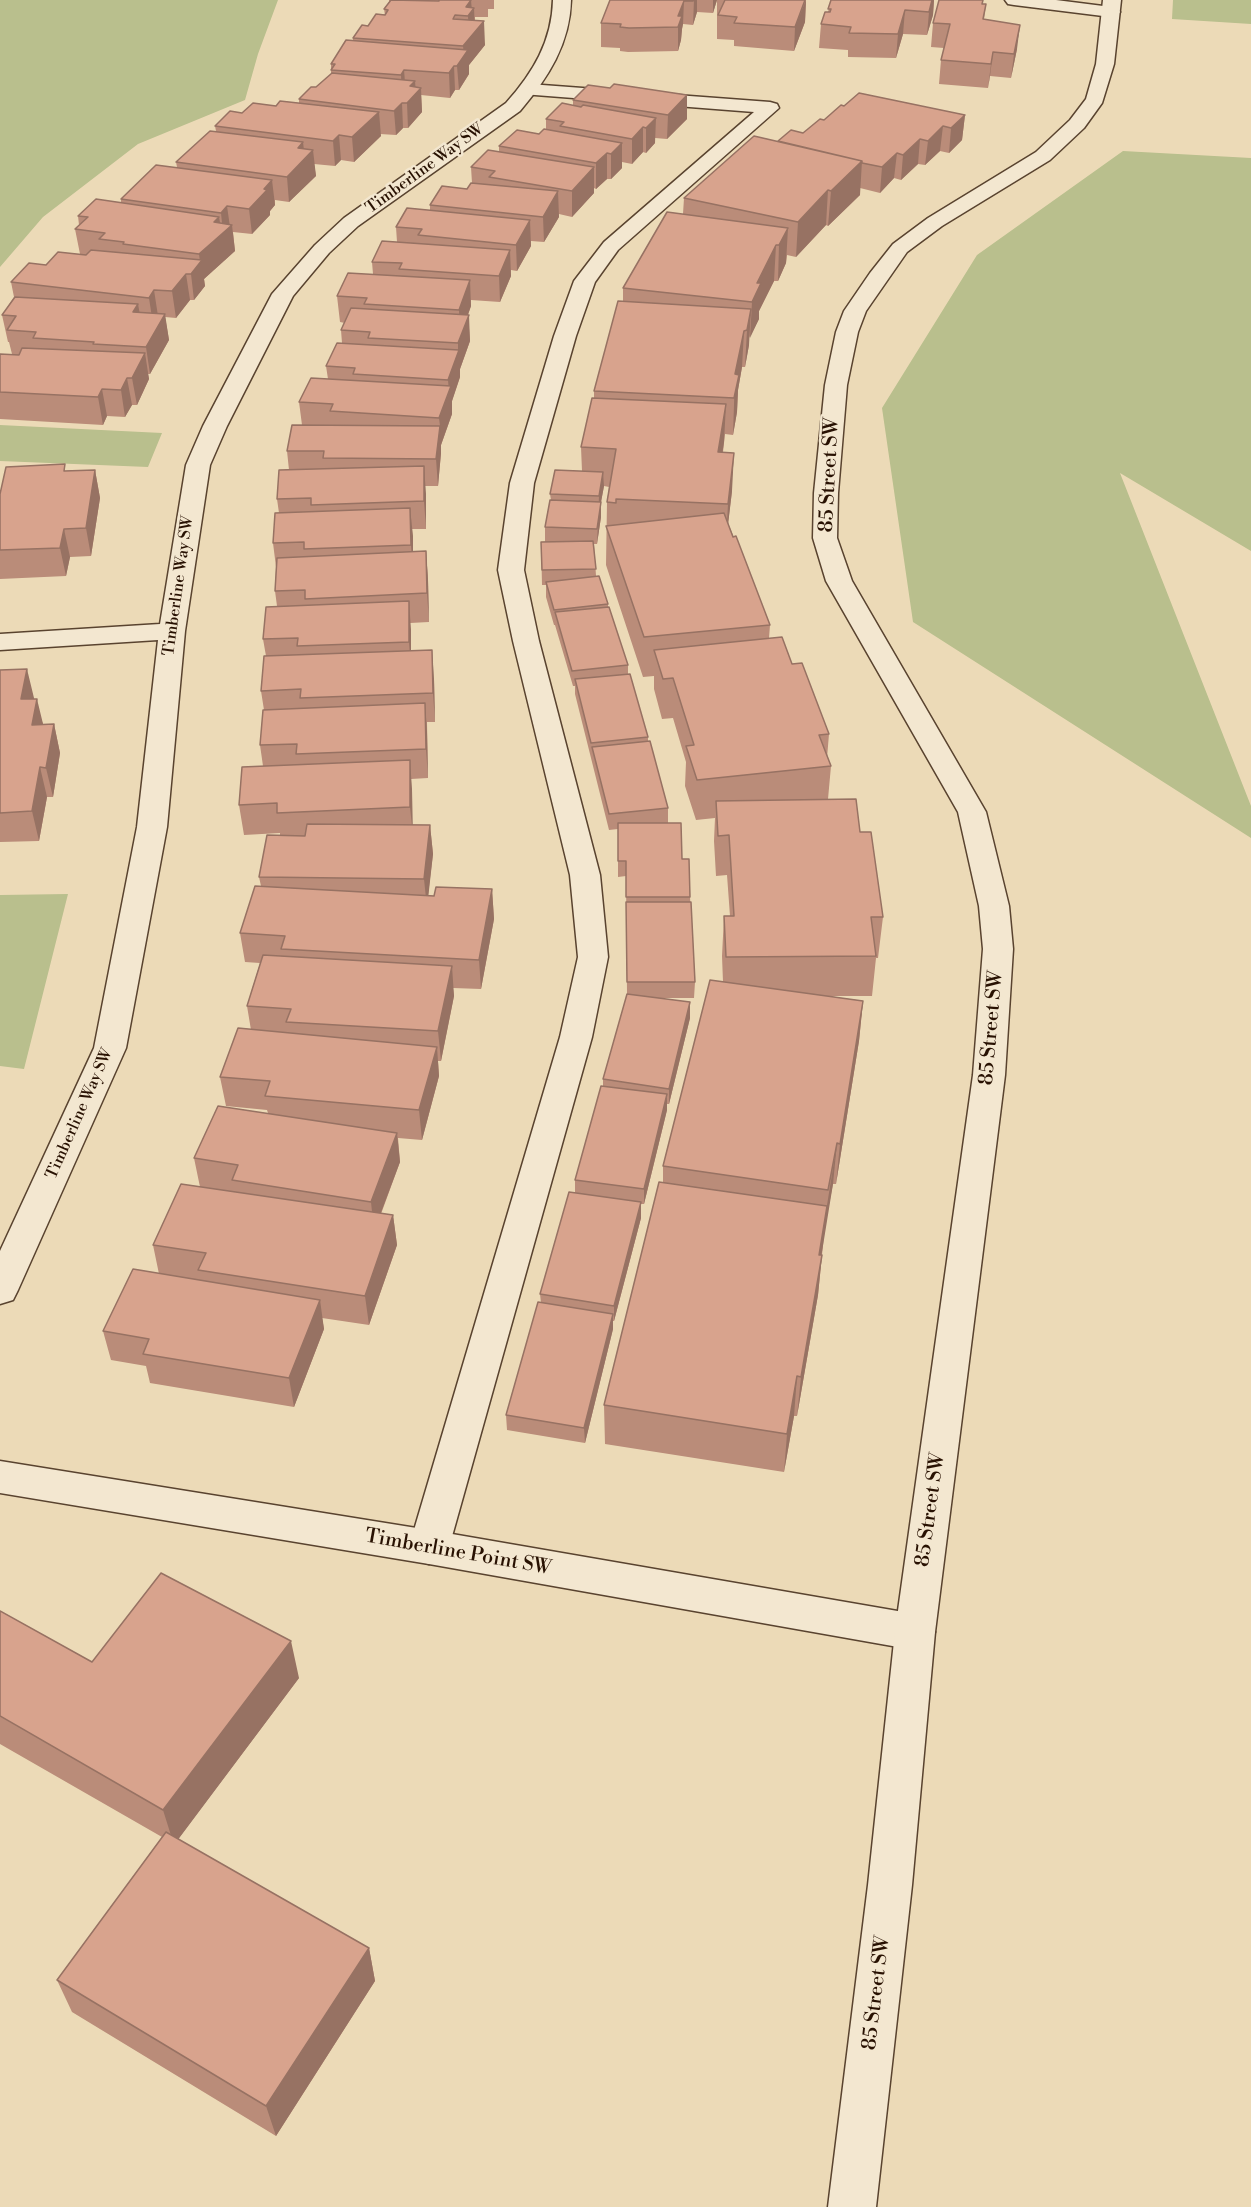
<!DOCTYPE html>
<html>
<head>
<meta charset="utf-8">
<style>
	body { margin:0 }
	canvas { display:block; background:#ecdab7 }
</style>
</head>
<body>
<canvas width="1251" height="2207"></canvas>
<script>
const g = document.querySelector('canvas').getContext('2d');
g.lineJoin = 'round';
function fillPath(path, color) {
  g.fillStyle = color;
  g.fill(path, 'evenodd');
}
function stroke(path, color, width, dash) {
  g.strokeStyle = color;
  g.lineWidth = width;
  g.lineCap = dash ? 'butt' : 'round';
  g.setLineDash(dash || []);
  g.stroke(path);
}
function drawText(font, color, halo, rows, align = 'center') {
  g.font = font + ' "Libre Bodoni",serif';
  g.lineWidth = 5;
  g.setLineDash([]);
  g.textBaseline = 'middle';
  g.strokeStyle = halo;
  g.fillStyle = color;
  for (const [text, x, y, turn = 0] of rows) {
    g.save();
    g.translate(x, y);
    g.rotate((+turn || 0) * Math.PI / 180);
    g.textAlign = isNaN(turn) ? turn : align;
    if (halo) g.strokeText(text, 0, 0);
    g.fillText(text, 0, 0);
    g.restore();
  }
}
fillPath(new Path2D(`
	M0,0H278L258,54L245,100L138,144L43,217L0,267Z
	M1173,0H1251V24L1172,19Z
	M1123,151L1251,158V551L1120,473L1251,806V838L913,622L882,408L977,255Z
	M0,425L162,433L148,467L0,461Z
	M68,894L24,1069L0,1066V895Z`), '#b9bf8d');
const service = new Path2D(`
	M529,84L770,102L777,104L779,108L618,250L595,282L576,336L534,483L524,570L539,641L600,875L608,957L592,1037L449,1547L443,1559L429,1564L415,1559L409,1547L560,1037L578,957L570,875L513,641L498,570L510,483L554,336L574,281L604,242L754,112L522,94L520,90L522,86Z`);
const minor = new Path2D(`
	M553,0H571C570,44 548,78 520,111L358,226L329,253L293,296L227,426L210,465L185,631L167,827L126,1048L18,1290L13,1300L0,1304V1251L94,1048L137,827L158,640L0,650V634L160,624L186,465L203,426L272,294L315,245L344,218L506,103C533,73 552,41 553,0Z
	M1005,0H1056L1111,7L1117,8L1120,12L1117,16L1111,17L1014,5L1008,4Z
	M0,1461L429,1530L915,1614L929,1619L935,1632L929,1645L915,1650L429,1564L0,1493Z`);
const tertiary = new Path2D(`
	M1103,0H1121L1114,64L1102,103L1084,128L1050,160L942,226L907,252L866,311L858,332L847,385L838,493L837,538L852,581L986,812L1009,906L1013,949L1005,1075L935,1632L912,1885L876,2207H828L868,1885L895,1632L973,1075L983,949L979,906L958,812L826,581L813,538L814,493L825,385L836,332L844,311L870,273L893,244L928,218L1036,152L1070,120L1086,99L1096,64Z`);
stroke(service, '#59432f', 3);
stroke(minor, '#59432f', 3);
stroke(tertiary, '#59432f', 3);
fillPath(service, '#f3e7d0');
fillPath(minor, '#f3e7d0');
fillPath(tertiary, '#f3e7d0');
fillPath(new Path2D(`
	M389,0H494V9H488V17H475V21L485,45L469,65V74L459,90H455L450,98L421,95L422,112L408,128H403L396,135L380,134L381,136L354,162L341,160L335,166L314,164L316,176L289,202L275,200V205L270,211V215L252,234L233,232L235,251L204,279L205,286L194,300H190L176,318L165,317L169,340L150,374H148L149,379L137,405H132L125,417L107,416L103,425L0,419V354H12L9,342H8L2,315L14,297L11,282L46,265L80,254L75,229L79,225L78,216L121,203V199L177,167L176,162L216,131L215,126L242,113L276,106L299,103V99L316,87L331,74V64L353,41V38L368,26L385,15L384,9L389,2Z
	M610,0H717L713,13L697,12L693,25L683,24L682,29L681,40L678,51L628,52L620,51V48L601,47V23Z
	M717,0H806L805,22L794,51L734,46V40L717,39Z
	M831,0H934L933,15L927,35L903,34L896,58L848,57V50L819,48L821,24L828,12Z
	M983,4H986L984,19L1017,49L1011,78L990,76L988,88L939,84L941,60L944,48L931,47L933,23Z
	M610,88L687,95V119L667,139L655,138V143L646,153L643,152L632,164L622,162V168L611,179H607L596,189L594,188V193L572,217L559,214V217L544,242L531,241V246L517,271L511,270V276L500,302L471,300V306L468,315L470,341L460,369V377L452,401V414L441,445V453L438,486H425L426,529H412L413,552L426,551L428,580L429,622L410,623L411,651L434,679L435,722H427L428,778L411,779L412,825H430L433,854L428,895L434,896L492,889L494,919L481,989L453,988L454,996L441,1061H438L439,1076L422,1140L398,1138L400,1162L381,1214L393,1215L397,1245L369,1325L322,1318L324,1329L294,1407L150,1383L146,1366L111,1360L103,1331L159,1274L153,1245L200,1187L194,1158L268,1113L267,1110L226,1106L220,1077L251,1030L247,1006L260,963L245,962L240,933L261,886L259,877L280,835V833L244,835L239,805L263,766L260,745L264,710L261,691L266,656L263,639L277,606L275,591L276,567L273,543L279,513L277,499L289,470L287,451L302,425L299,402L328,379L326,366L342,343L341,330L345,323L340,322L337,296L373,274L372,262L397,242L396,227L430,210V205L467,189L472,183L471,167L499,152V146L539,134L546,130V119L573,105V100Z
	M965,115L962,140L949,153L940,151L925,165L918,164L901,180L894,178L880,193L860,188V195L828,226L826,225L796,257L787,255L786,263L778,281H774L759,311V319L749,338V345L745,367H742L738,390L737,412L733,435L725,434L723,452L732,491L728,523L770,625L769,638L792,664L829,734L827,758L831,766L828,799L860,832L883,917L878,958H876L872,996H829L863,1001L859,1041L836,1184H833L825,1225L818,1295L797,1416H794L784,1472L605,1444L604,1405L663,1183V1166L723,982L722,956L724,916H730L727,875L716,876L714,841L715,818L696,820L685,786L686,762L673,718L662,719L654,689V676L643,677L606,565L607,502L609,487L604,486L601,502V517L597,544H594L596,576L608,604V607L628,665V674L648,737V741L668,808V823L682,859L690,897L695,982L694,998H657L690,1002V1018L669,1104H667V1110L644,1204H641V1218L614,1321H613V1329L585,1443L507,1430L506,1415L541,1303L540,1294L575,1193V1180L603,1086V1079L627,994L626,876L618,877V829L609,830L575,694V686H573L555,625H554L546,597V585H542L541,542H545V527L551,500L550,494L582,471L581,447L594,398V391L623,302V288L683,214L684,198L778,141L803,133L824,120Z
	M95,470L100,498L91,556L70,557L66,576L0,579V494L67,471Z
	M0,670L34,699L43,724H54L60,753L53,797H47L39,841L0,842Z
	M0,1611L92,1662L299,1678L178,1839L369,1948L375,1981L276,2136L72,2012L57,1980L162,1837L0,1744Z`), '#ba8c79');
fillPath(new Path2D(`
	M471,0L472,12L474,8L475,32L484,21L485,45L469,65V74L459,90L457,66L464,56L463,46L469,39L468,16L466,7Z
	M694,0H697V12L693,25Z
	M713,0H717L713,13Z
	M806,0L805,22L794,51L795,27Z
	M932,0H934L933,15L927,35L929,12Z
	M684,1L683,24L682,29L681,40L678,51V16Z
	M905,10L903,34L896,58L898,34Z
	M1020,25L1017,49L1011,78L1014,54Z
	M993,52L990,76L988,88L991,64Z
	M454,66L455,90L450,98L449,73Z
	M404,70L406,94L402,100L401,75Z
	M415,81L416,93L421,88L422,112L408,128L407,103L410,86Z
	M687,95V119L667,139L668,115Z
	M402,103L403,128L396,135L394,111Z
	M379,112L381,136L354,162L352,137Z
	M965,115L962,140L949,153L951,128Z
	M656,118L655,143L646,153V128Z
	M943,126L940,151L925,165L928,141Z
	M643,127V152L632,164V139Z
	M339,135L341,160L335,166L333,141Z
	M920,139L918,164L901,180L903,155Z
	M303,142L305,159L313,150L316,176L289,202L287,177L298,148Z
	M622,143V168L611,179V154Z
	M607,153V179L596,189V163Z
	M897,153L894,178L880,193L882,167Z
	M862,161L860,195L828,226L831,191Z
	M594,167V193L572,217V191Z
	M272,180L275,205L270,211V215L252,234L249,209L264,189Z
	M828,190L826,225L796,257L798,222Z
	M558,191L559,217L544,242L543,217Z
	M227,206L230,227L232,225L235,251L204,279L205,286L194,300L191,274L200,262L199,254L214,222L219,217L222,234L223,233L221,213Z
	M530,220L531,246L517,271L516,245Z
	M788,228L786,263L778,281L779,245Z
	M776,245L774,281L759,311V319L750,338L752,302L757,283Z
	M510,250L511,276L500,302L499,276Z
	M186,274L190,300L176,318L172,291Z
	M470,280L471,306L460,336L459,310Z
	M154,290L158,316L153,324L149,298Z
	M138,304L143,331L133,312Z
	M751,309L749,345L745,367L747,330Z
	M165,314L169,340L150,374L146,347Z
	M469,315L470,341L460,369V377L452,401V414L441,445V453L438,486L436,459L440,426L439,418L449,392L448,380L458,352V343Z
	M744,331L742,367L738,390L737,412L733,435L735,374Z
	M145,353L149,379L137,405L132,378Z
	M127,378L132,405L125,417L121,390Z
	M102,389L107,416L103,425L98,397Z
	M726,404L724,442L717,490L718,452Z
	M734,453L732,491L726,542L728,504Z
	M424,466L426,494V529L424,501Z
	M95,470L100,498L91,556L86,528Z
	M603,472L604,486L601,502V517L597,544L599,496Z
	M410,508L413,536V573L411,545Z
	M64,529L70,557L66,576L60,548Z
	M426,551L428,580L429,622L427,593Z
	M409,601L411,630V670L409,642Z
	M432,650L434,679L435,722L433,693Z
	M27,669L34,698L28,728L21,699Z
	M37,699L44,728L32,725Z
	M425,703L427,732L428,778L426,749Z
	M54,724L60,753L53,797L46,768Z
	M410,760L412,789L413,836L410,807Z
	M40,767L47,797L39,841L32,811Z
	M430,825L433,854L427,908L424,879Z
	M492,889L494,919L481,989L479,960Z
	M452,966L454,996L441,1061L438,1031Z
	M863,1001L859,1041L836,1184L840,1144Z
	M690,1002V1018L669,1104V1089Z
	M437,1047L439,1076L422,1140L419,1110Z
	M667,1094V1110L644,1204V1189Z
	M397,1133L400,1162L374,1231L371,1202Z
	M837,1143L833,1184L815,1295L819,1255Z
	M641,1202V1218L614,1321V1306Z
	M393,1215L397,1245L369,1325L365,1296Z
	M822,1255L818,1295L797,1416L801,1377Z
	M320,1300L324,1329L294,1407L289,1378Z
	M613,1314V1329L585,1443L584,1428Z
	M797,1376L794,1416L784,1472L787,1434Z
	M291,1641L299,1678L174,1845L163,1810Z
	M369,1948L375,1981L276,2136L266,2106Z`), '#977263');
const building = new Path2D(`
	M391,0L439,1V0H471L466,7L474,8L468,16L455,15L453,19L484,21L463,46L353,38L362,25L368,26L376,14L385,15L388,10L384,9Z
	M610,0H694L693,1H684L678,16H682L678,27L629,28L620,27L621,24L601,23Z
	M725,0H805L795,27L734,23L737,17L718,15Z
	M831,0H932L929,12L905,10L898,34L849,33L851,27L821,24L825,12H830L831,9H828Z
	M939,0H983L982,4H986L983,19L1020,25L1014,54L993,52L991,64L941,60L950,24L933,23Z
	M346,40L468,50L457,66H454L449,73L404,70L401,75L331,70L335,64H331Z
	M332,73L415,81L410,86L421,88L407,103H402L394,111L299,99L311,87H316Z
	M614,84L687,95L668,115L573,100L588,85L610,88Z
	M859,93L965,115L951,128L943,126L928,141L920,139L903,155L897,153L882,167L862,163V161L778,141L791,130L803,133L820,119L824,120L841,105L844,106Z
	M280,101L379,112L352,137L339,135L333,141L215,126L230,111L242,113L253,103L276,106Z
	M562,103L581,107L583,105L656,118L646,128L643,127L632,139L560,126L564,122L546,119Z
	M544,129L622,143L611,154L607,153L596,163L499,146L517,130L539,134Z
	M210,131L303,142L298,148L313,150L287,177L176,162Z
	M754,136L862,161L831,191L828,190L798,222L684,198Z
	M488,150L594,167L572,191L489,177L495,171L471,167Z
	M156,165L272,180L264,189L267,190L249,209L227,206L221,213L121,199Z
	M471,183L558,191L543,217L430,205L442,186L467,189Z
	M96,199L219,217L214,222L232,225L199,254L123,244L124,242L99,239L105,233L75,229L88,217L78,216Z
	M407,208L530,220L516,245L418,235L422,229L396,227Z
	M667,212L788,228L779,245H776L757,283H761L752,302L623,288Z
	M382,241L510,250L499,276L399,269L402,263L372,262Z
	M91,250L202,260L191,274H186L172,291L154,290L149,298L11,282L29,263L46,265L58,252L86,255Z
	M348,273L470,280L459,310L364,304L367,298L337,296Z
	M15,297L138,304L133,312L165,314L146,347L93,344L94,342L33,338L36,332L7,330L16,316L2,315Z
	M618,301L751,309L747,330L744,331L735,374L739,375L734,398L594,391Z
	M351,308L469,315L458,343L368,338L370,332L341,330Z
	M337,343L459,350L448,380L353,374L355,368L326,366Z
	M22,348L145,353L132,378H127L121,390L102,389L98,397L0,392V354L19,355Z
	M311,378L451,386L439,418L330,411L333,404L299,402Z
	M592,398L726,404L718,452L734,453L728,504L616,499V503L607,502L616,449L581,447Z
	M292,425L440,426L436,459L323,458L324,451H287Z
	M65,464L64,471L95,470L86,528L64,529L60,548L0,550V494L6,467Z
	M424,466V501L311,505V498L277,499L279,470Z
	M555,470L603,472L599,496L550,494Z
	M550,500L601,502L597,529L545,527Z
	M410,508L411,545L304,549V542L273,543L275,513Z
	M724,513L733,537L736,536L770,625L644,637L606,526Z
	M593,541L596,569L542,570L541,542Z
	M426,551L427,593L305,599V590L275,591L277,558Z
	M599,576L608,604L554,610L546,582Z
	M409,601V642L297,646L298,638L263,639L266,607Z
	M609,607L628,665L572,671L555,612Z
	M782,637L792,664L802,663L829,734L819,735L831,766L697,780L686,746L694,745L673,678L663,679L654,650Z
	M432,650L433,693L300,698L301,689L261,691L264,656Z
	M27,669L21,699H37L32,725L54,724L46,768L40,767L32,811L0,813V670Z
	M630,674L648,737L591,743L575,679Z
	M425,703L426,749L296,754L297,744L260,745L263,710Z
	M650,741L668,808L609,814L592,747Z
	M410,760V807L277,813V803L239,805L242,767Z
	M856,799L860,832H871L883,917H871L876,956L726,957L724,916H734L729,835L718,836L716,801Z
	M618,823H681L682,859H689L690,897H626V861H618Z
	M307,824L430,825L424,879L259,877L267,835L305,836Z
	M255,886L434,896L436,887L492,889L479,960L281,949L285,936L240,933Z
	M626,902H691L695,982H627Z
	M263,955L452,966L438,1031L286,1022L291,1009L247,1006Z
	M710,980L863,1001L840,1144L837,1143L828,1190L663,1166Z
	M627,994L690,1002L669,1089L603,1079Z
	M238,1028L437,1047L419,1110L265,1096L270,1081L220,1077Z
	M601,1086L667,1094L644,1189L575,1180Z
	M218,1106L397,1133L371,1202L232,1180L238,1165L194,1158Z
	M659,1182L827,1206L819,1255H822L801,1377L797,1376L787,1434L604,1405Z
	M181,1184L393,1215L365,1296L198,1270L206,1253L153,1245Z
	M569,1192L641,1202L614,1306L540,1294Z
	M133,1269L320,1300L289,1378L143,1354L149,1339L103,1331Z
	M538,1302L613,1314L584,1428L506,1415Z
	M161,1573L291,1641L163,1810L0,1716V1611L92,1662Z
	M166,1832L369,1948L266,2106L57,1980Z`);
fillPath(building, '#d8a38d');
stroke(building, '#977263', 1.5);
drawText('16px', '#281102', '#f3e7d0', [
	["Timberline Way SW",425,169,-36],
	["Timberline Way SW",179,586,-82],
	["Timberline Way SW",80,1114,-66]
]);
drawText('20px', '#281102', '#f3e7d0', [
	["85 Street SW",830,475,-87],
	["85 Street SW",992,1028,-85],
	["85 Street SW",931,1510,-82],
	["Timberline Point SW",458,1553,10],
	["85 Street SW",877,1993,-83]
]);
</script>
</body>
</html>
